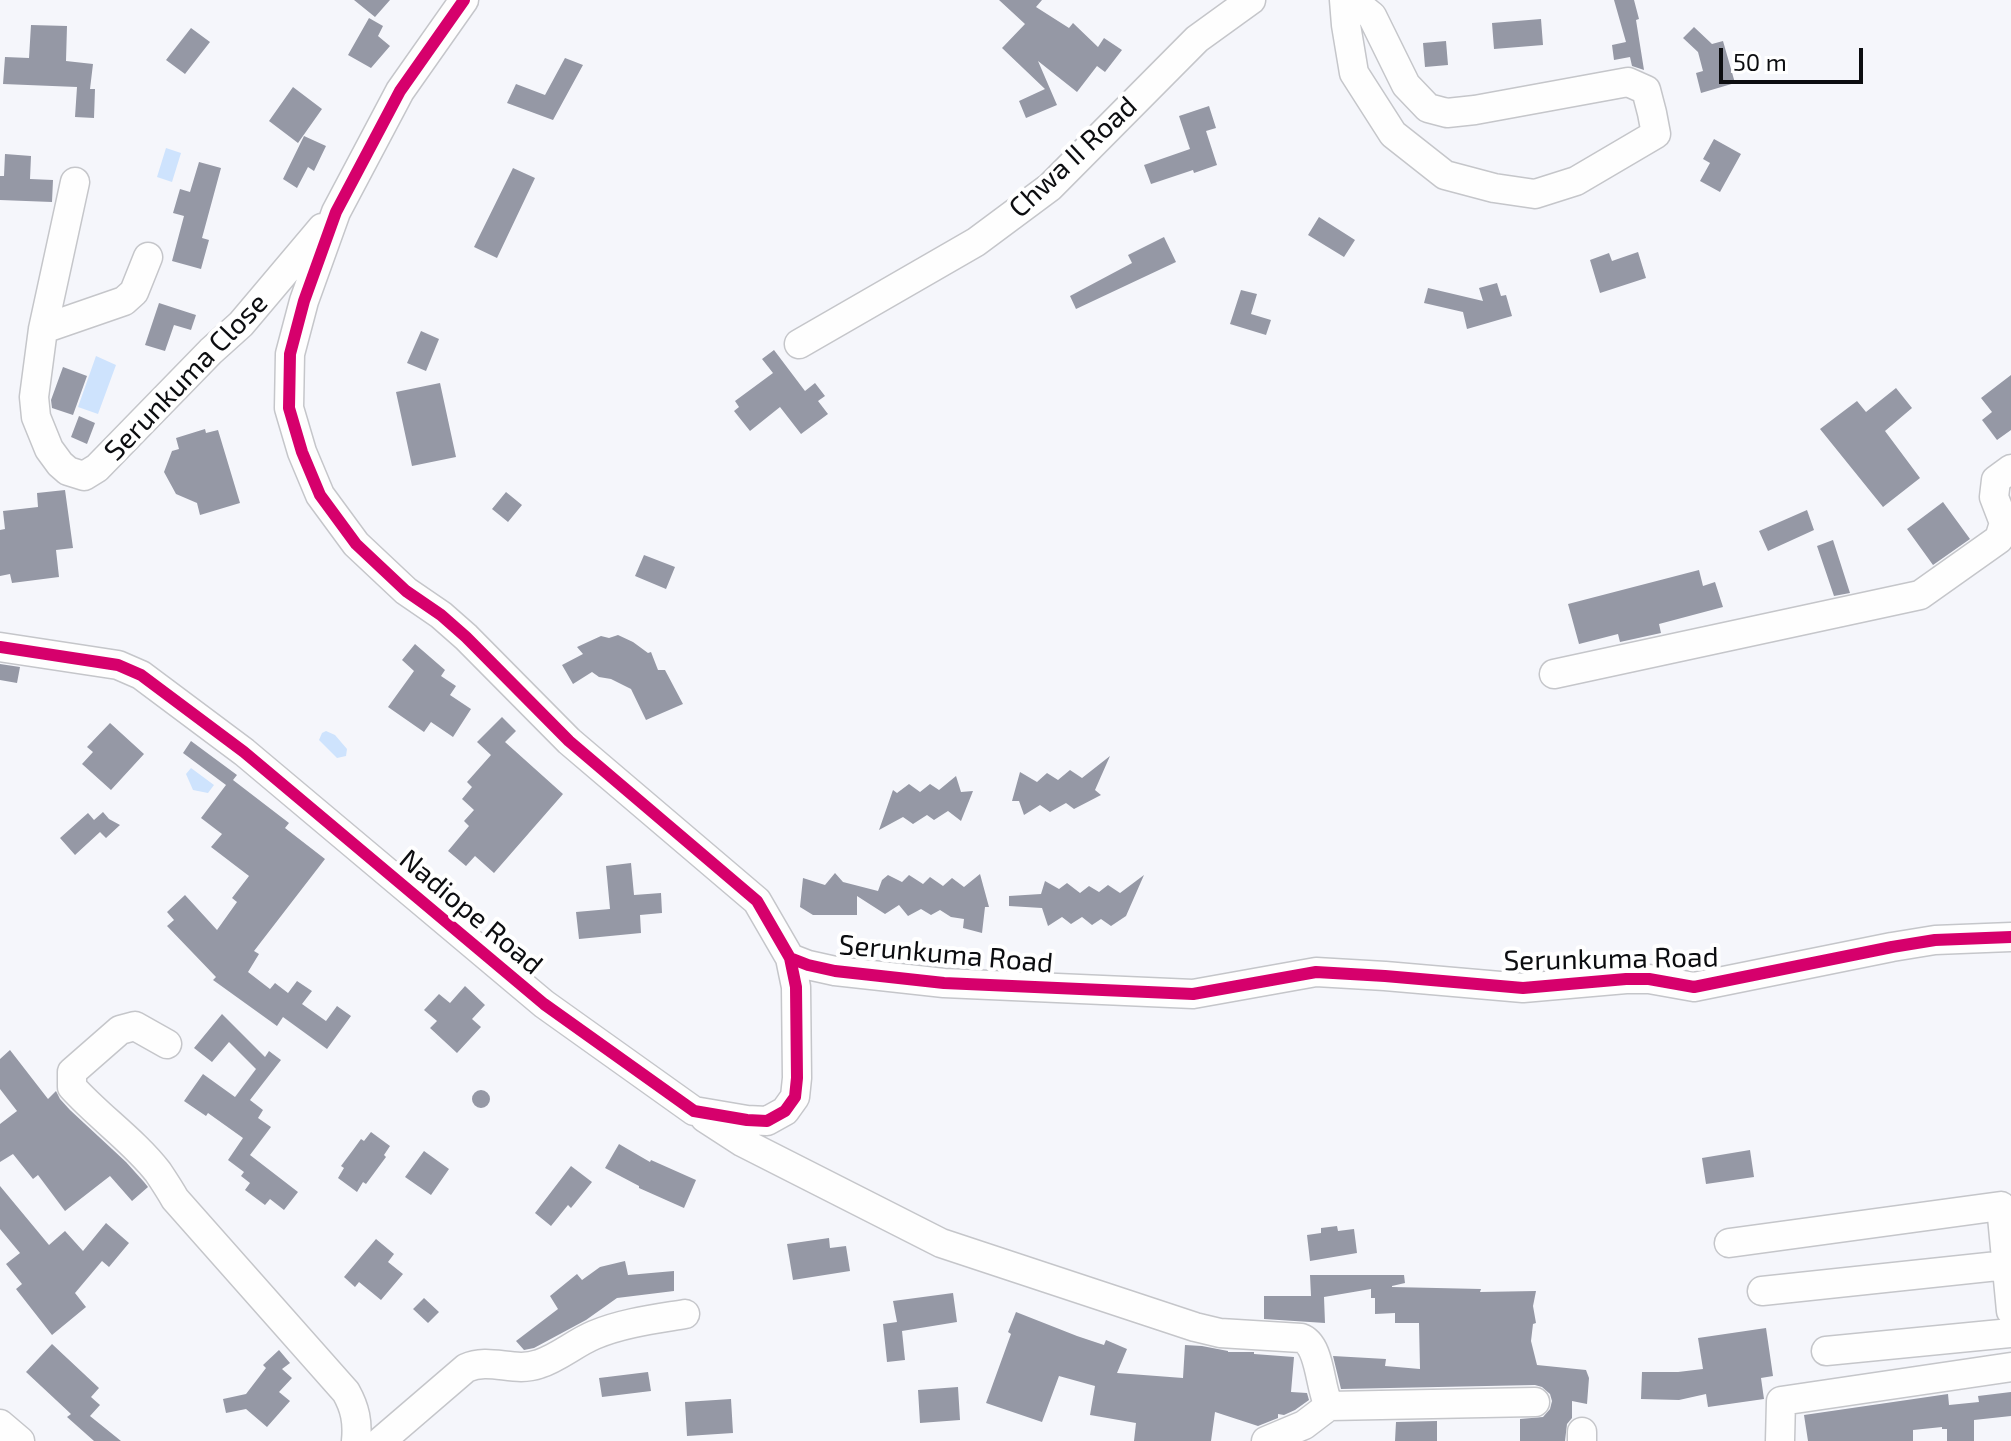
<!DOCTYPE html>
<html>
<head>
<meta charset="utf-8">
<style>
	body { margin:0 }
	#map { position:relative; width:2011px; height:1441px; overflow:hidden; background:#f5f6fb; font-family:"Exo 2",sans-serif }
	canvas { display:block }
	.scale { position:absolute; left:1719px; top:48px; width:144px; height:36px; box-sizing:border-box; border:4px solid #0c0d10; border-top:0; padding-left:10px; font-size:24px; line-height:28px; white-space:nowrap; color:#0c0d10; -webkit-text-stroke:6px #fff; paint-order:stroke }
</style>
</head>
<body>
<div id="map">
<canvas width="2011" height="1441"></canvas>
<div class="scale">50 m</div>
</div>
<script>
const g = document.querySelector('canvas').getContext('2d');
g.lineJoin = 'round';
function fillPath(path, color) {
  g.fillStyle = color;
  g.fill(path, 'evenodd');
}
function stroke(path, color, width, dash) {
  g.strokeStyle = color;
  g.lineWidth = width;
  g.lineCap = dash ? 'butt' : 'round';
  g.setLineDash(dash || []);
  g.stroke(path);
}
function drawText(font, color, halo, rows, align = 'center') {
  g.font = font + ' "Exo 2",sans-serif';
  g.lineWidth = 8;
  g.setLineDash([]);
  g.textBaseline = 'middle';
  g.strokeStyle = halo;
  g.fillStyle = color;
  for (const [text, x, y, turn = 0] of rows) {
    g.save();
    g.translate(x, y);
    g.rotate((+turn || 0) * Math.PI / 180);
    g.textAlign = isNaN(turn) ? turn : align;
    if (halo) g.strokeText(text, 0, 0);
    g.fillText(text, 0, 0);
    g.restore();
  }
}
fillPath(new Path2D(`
	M166,148L181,153L172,182L157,177Z
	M96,356L116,365L98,414L78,407Z
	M326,731L335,735L347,749L346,756L337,758L319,740L322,733Z
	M191,768L214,785L208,793L193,790L186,774Z`), '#cee3fd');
fillPath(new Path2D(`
	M354,0H390L375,17Z
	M999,0H1042L1036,7L1069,28L1073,23L1098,47L1104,38L1122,50L1105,72L1097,66L1077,92L1038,61L1057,105L1026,118L1019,101L1045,89L1002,48L1025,24Z
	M1614,0H1634L1639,19L1636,20L1644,70L1632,66L1630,57L1614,60L1612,45L1626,42Z
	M369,18L383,26L378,36L390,46L371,68L348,55Z
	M1541,19L1543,45L1494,49L1492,23Z
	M31,25L67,26L66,61L93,64L90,89H95L94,118L75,117L77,87L3,84L5,57L29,58Z
	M1694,27L1712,44L1723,41L1735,83L1701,93L1696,73L1703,71L1698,52L1683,38Z
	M191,28L210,42L185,74L166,60Z
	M1446,41L1448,65L1425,67L1423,43Z
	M565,58L583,65L553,120L507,103L516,84L545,95Z
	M293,87L322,109L298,143L269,121Z
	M1209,106L1216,128L1206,131L1217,165L1194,173L1193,170L1151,184L1144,165L1190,149L1179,116Z
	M304,136L326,146L314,171L308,167L297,188L283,179Z
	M1714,139L1741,154L1720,192L1700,181L1710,163L1703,159Z
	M5,154L31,156L30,179L53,180L52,202L0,200V176H4Z
	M199,162L221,168L202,238L209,240L201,269L172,261L184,216L173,213L180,189L190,192Z
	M513,168L535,178L497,258L474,247Z
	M1319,217L1355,240L1344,257L1308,235Z
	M1164,237L1176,262L1076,309L1070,296L1132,263L1128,255Z
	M1638,252L1646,278L1600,293L1590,260L1609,253L1612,261Z
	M1497,283L1501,296L1506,295L1512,316L1467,329L1463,312L1424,303L1428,288L1483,301L1479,288Z
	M1241,290L1257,294L1251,314L1271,320L1266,335L1230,324Z
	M159,303L196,315L191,330L174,325L165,351L145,345Z
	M421,331L439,339L426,371L407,363Z
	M774,350L805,391L815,383L825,396L818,401L828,414L801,434L780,407L750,431L734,411L739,407L735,401L773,373L762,359Z
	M63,367L87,376L73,415L52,408L51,400Z
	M2011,375V430L1997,440L1982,420L1992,412L1981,398Z
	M440,383L456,457L412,466L396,392Z
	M1896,388L1912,408L1885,431L1920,478L1883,507L1820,429L1857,401L1866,412Z
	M79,416L95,423L87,444L71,437Z
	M205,429L206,433L218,430L240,503L200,515L197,503L176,494L164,472L172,451L179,449L176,438Z
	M65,490L73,548L56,550L59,577L12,583L10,574L0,576V530L5,529L3,511L38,507L37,493Z
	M506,492L522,505L508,522L492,509Z
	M1943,502L1970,539L1933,565L1907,529Z
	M1807,510L1814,530L1768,551L1759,531Z
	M1833,540L1850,593L1834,596L1817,546Z
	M644,555L675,567L666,589L635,576Z
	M1699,570L1703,586L1715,582L1723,607L1659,624L1661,633L1620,642L1618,634L1579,644L1568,604Z
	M618,635L633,642L648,653L651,652L658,670H665L683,704L646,720L631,689L611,679L599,677L592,672L573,684L562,665L583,654L577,647L601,636L609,638Z
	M415,644L445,670L441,676L456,686L450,695L471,709L453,737L431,722L424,732L388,707L414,671L402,660Z
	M0,664L20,667L17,683L0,680Z
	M502,717L516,731L505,742L563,794L494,873L475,856L466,866L448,851L469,826L464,821L474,810L462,799L472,787L467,782L491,755L477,742Z
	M110,723L144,754L111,790L82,764L93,752L87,747Z
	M191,741L237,775L233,780L289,823L285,828L325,859L254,951L259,954L248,972L270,989L275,983L288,993L297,981L312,991L302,1004L326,1021L337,1006L351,1016L327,1049L283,1017L277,1026L213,980L216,977L167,926L174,920L167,912L185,895L217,930L237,902L232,898L249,876L211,847L222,834L201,818L226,785L183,753Z
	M1110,756L1095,790L1101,795L1074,809L1066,803L1050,812L1040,805L1024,815L1019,801H1012L1020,772L1037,782L1047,773L1058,780L1070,770L1082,778Z
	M956,776L961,792L973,791L961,821L948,811L934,820L927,815L913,824L903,817L879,830L893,790L897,793L909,784L920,792L930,784L939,790Z
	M103,812L109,819L120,825L106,838L100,832L75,855L60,838L88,813L94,820Z
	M631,863L634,895L661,893L662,913L640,915L641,933L579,939L576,912L610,909L606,866Z
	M835,873L843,882L878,891L882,880L888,875L902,882L909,875L923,884L930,877L943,886L952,878L964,887L980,874L989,907H985L982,933L963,928L964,919L951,917L940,910L931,915L921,909L908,916L899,905L885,914L857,896V915H813L800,907L803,878L825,885Z
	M1144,875L1126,916L1111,926L1101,919L1092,925L1082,917L1071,924L1062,917L1048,926L1042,908L1009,906V896L1041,894L1045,881L1059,889L1067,883L1080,893L1089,886L1099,892L1108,885L1120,893Z
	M465,986L485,1005L472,1019L481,1027L457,1053L430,1028L437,1021L424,1010L439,994L450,1003Z
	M222,1014L265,1057L269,1051L281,1060L250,1100L263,1110L258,1118L271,1127L250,1155L298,1192L284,1210L270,1199L265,1205L245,1190L250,1183L241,1176L244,1172L228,1160L243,1138L208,1113L206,1116L184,1101L203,1074L235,1097L256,1069L229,1042L212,1062L194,1048Z
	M10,1050L48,1099L56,1091L60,1099L70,1110L126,1162L144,1182L148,1187L132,1201L110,1176L65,1211L38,1175L33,1179L13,1154L0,1162V1124L17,1111L0,1089V1059Z
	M472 1099a9 9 0 1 1 18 0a9 9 0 1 1-18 0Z
	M371,1132L390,1146L384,1155L386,1157L366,1184L363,1182L357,1192L338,1178L344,1168L341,1166L353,1150L361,1139L364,1141Z
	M619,1144L650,1162L651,1160L696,1180L684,1208L639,1188V1186L605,1168Z
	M1750,1150L1754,1177L1706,1184L1702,1158Z
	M424,1151L449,1169L431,1195L405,1177Z
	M571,1166L592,1182L571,1208L568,1205L551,1226L535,1213Z
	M0,1186L49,1245L65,1231L83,1251L106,1223L129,1243L109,1267L102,1261L75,1293L86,1307L52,1335L16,1289L22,1284L6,1264L20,1253L0,1229Z
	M1337,1226L1338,1231L1354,1229L1357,1253L1310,1261L1307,1235L1321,1233V1228Z
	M829,1238L830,1248L846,1246L850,1271L793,1280L787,1244Z
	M376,1239L394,1254L388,1262L403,1274L381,1300L359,1282L355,1287L344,1277Z
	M625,1261L628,1275L674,1271V1291L617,1298L586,1320L534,1348L524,1350L516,1341L558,1309L550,1296L577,1274L582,1280L600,1267Z
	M1310,1275H1404L1405,1283L1392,1286V1287L1481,1289L1480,1292L1536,1291L1533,1306L1536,1323L1533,1324L1531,1341L1537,1365L1586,1370L1589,1378L1587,1404L1572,1401V1418L1567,1424L1565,1441H1520V1419L1543,1417L1550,1409L1552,1401L1550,1394L1542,1387L1535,1385L1341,1389L1333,1356L1386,1359L1385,1366L1420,1369L1419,1323H1395V1313L1375,1314V1298H1371V1289L1324,1297L1325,1323L1264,1319V1296H1311Z
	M953,1293L957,1322L902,1331L905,1360L887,1362L883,1324L897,1322L893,1301Z
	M424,1298L439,1312L428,1323L413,1309Z
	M1016,1312L1077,1336L1104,1345L1106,1340L1127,1349L1117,1373L1183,1378L1185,1345L1202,1346L1228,1351V1352H1254V1354L1294,1357L1291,1392L1307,1393L1309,1400L1295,1410L1284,1415L1278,1414V1418L1258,1426L1215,1412L1211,1441H1134L1136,1423L1090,1415L1095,1386L1059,1376L1042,1422L986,1403L1011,1334L1008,1332Z
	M1766,1328L1773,1376L1761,1378L1764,1399L1708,1407L1706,1394L1679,1400L1641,1399L1642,1372H1678L1703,1369L1698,1338Z
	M52,1344L99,1388L91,1397L100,1405L90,1416L121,1441H94L67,1417L71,1414L26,1372Z
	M279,1350L290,1363L282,1369L292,1378L279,1392L290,1401L267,1427L246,1409L226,1413L223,1399L246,1394L266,1368L263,1365Z
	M648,1372L651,1391L602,1397L599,1378Z
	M958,1387L960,1420L920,1423L918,1390Z
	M2011,1392V1416L1974,1420V1441H1947V1429H1942V1427L1913,1430V1441H1808L1804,1415L1948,1394L1949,1405L1979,1402L1978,1396Z
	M731,1399L733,1433L687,1436L685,1402Z
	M1437,1421V1441H1395L1396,1422Z`), '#9598a5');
const minor = new Path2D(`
	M464,0L400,91L336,212L304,301L290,354L289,408L302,452L320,495L356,544L406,591L441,615L466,637L569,741L757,901L790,958L808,965L835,971L944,983L1193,994L1316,972L1385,976L1523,988L1626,979H1649L1694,987L1892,947L1935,940L2011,937
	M1344,0L1346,25L1354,73L1393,134L1445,175L1494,188L1535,194L1576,181L1656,134L1652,113L1646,90L1628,82L1475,110L1447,113L1428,108L1406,85L1372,16L1352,0
	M75,182L43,329L34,397L36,417L49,449L60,464L68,471L84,476L97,468L211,351L241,324L322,228
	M43,329L124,301L134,292L148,257
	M799,344L976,242L1050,187L1197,39L1251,0
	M0,647L118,665L141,675L244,752L544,1004L694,1111L747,1120L767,1121L785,1111L795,1097L797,1078L796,987L790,958
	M1554,674L1920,595L1999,539L2004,523L1994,497L1996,480L2011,469
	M167,1044L135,1026L120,1030L72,1072V1087C99,1117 134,1141 158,1172C164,1181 170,1190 175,1199L346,1392C355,1408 358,1422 356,1441
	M705,1118L742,1142L941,1243L1195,1327L1220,1333L1301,1338C1321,1345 1319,1387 1329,1406
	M1729,1243L2001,1206L2011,1311
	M1762,1291L2007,1265
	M1826,1351L2011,1333
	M0,1424L20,1441
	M381,1441L466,1368C490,1357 514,1373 539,1364C558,1358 575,1343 594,1335C622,1323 655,1319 685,1314
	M1266,1441L1304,1425L1329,1406L1535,1402
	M1582,1441V1432
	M1780,1441L1781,1401L2011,1367`);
stroke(minor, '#c5c6ca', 31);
stroke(minor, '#fefefe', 28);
stroke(new Path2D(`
	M464,0L400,91L336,212L304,301L290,354L289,408L302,452L320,495L356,544L406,591L441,615L466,637L569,741L757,901L790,958L808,965L835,971L944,983L1193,994L1316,972L1385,976L1523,988L1626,979H1649L1694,987L1892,947L1935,940L2011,937
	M0,647L118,665L141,675L244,752L544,1004L694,1111L747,1120L767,1121L785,1111L795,1097L797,1078L796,987L790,958`), '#d6006c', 12);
drawText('28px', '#0c0d10', '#fff', [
	["Chwa II Road",1073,157,-43],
	["Serunkuma Close",186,377,-46],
	["Nadiope Road",471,912,40],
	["Serunkuma Road",946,954,5],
	["Serunkuma Road",1611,959,-1]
]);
</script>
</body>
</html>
